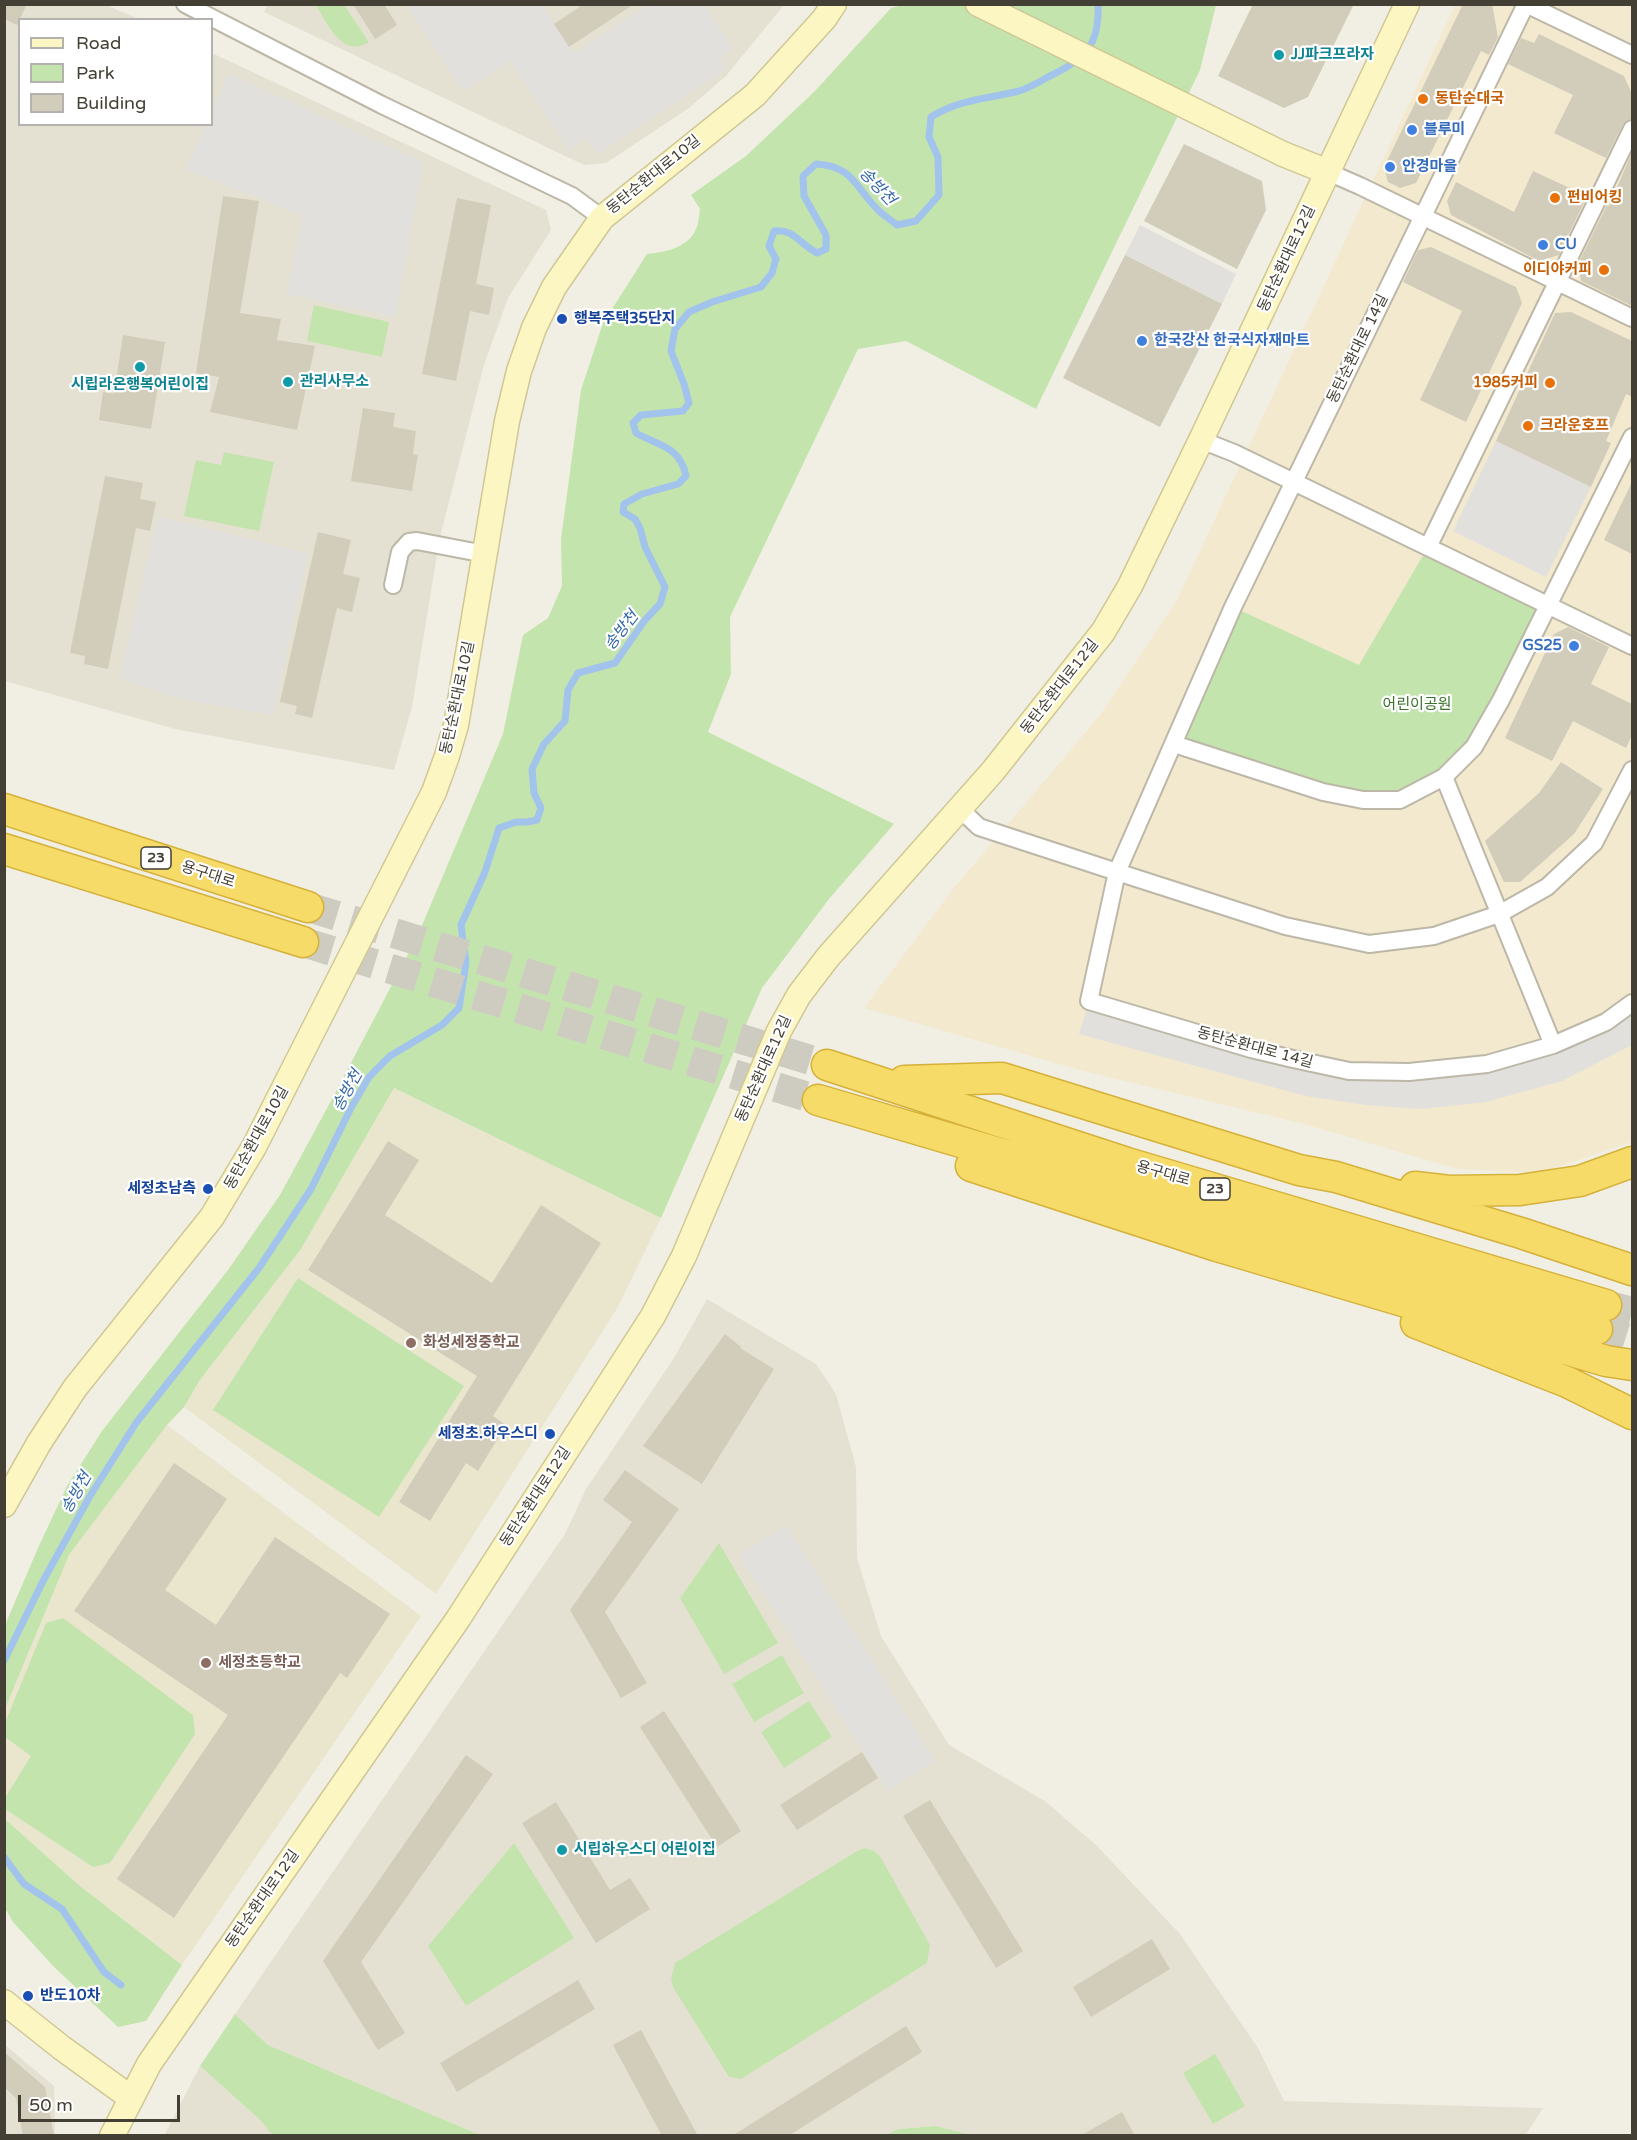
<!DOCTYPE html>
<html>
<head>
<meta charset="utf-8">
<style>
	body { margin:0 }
	#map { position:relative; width:1637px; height:2140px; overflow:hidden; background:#f1efe4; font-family:"Varela Round",sans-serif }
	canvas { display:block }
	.frame { position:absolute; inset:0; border:6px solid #433f34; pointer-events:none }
	.legend { position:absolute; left:18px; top:18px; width:195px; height:108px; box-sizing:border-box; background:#fff; border:2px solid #b4b2ae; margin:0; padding:8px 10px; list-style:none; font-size:18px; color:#433f34 }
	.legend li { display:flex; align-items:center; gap:12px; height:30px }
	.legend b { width:30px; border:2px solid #b4b2ae }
	.scale { position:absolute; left:18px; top:2095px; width:162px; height:27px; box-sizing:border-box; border:3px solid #433f34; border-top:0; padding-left:8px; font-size:18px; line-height:21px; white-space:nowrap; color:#433f34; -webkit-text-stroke:4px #fff; paint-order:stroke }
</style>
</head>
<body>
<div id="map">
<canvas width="1637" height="2140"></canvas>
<div class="frame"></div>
<ul class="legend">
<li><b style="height:8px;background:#fcf6c3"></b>Road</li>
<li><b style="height:16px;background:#c4e4ae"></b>Park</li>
<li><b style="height:16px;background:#d2ccba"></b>Building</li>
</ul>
<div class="scale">50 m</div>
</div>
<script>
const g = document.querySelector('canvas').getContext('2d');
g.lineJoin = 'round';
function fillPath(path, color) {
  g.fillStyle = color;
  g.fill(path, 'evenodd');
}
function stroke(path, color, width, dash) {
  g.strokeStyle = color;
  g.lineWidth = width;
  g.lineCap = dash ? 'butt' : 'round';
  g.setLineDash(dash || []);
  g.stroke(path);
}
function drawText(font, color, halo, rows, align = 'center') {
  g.font = font + ' "Varela Round","Noto Sans KR",sans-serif';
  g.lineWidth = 4.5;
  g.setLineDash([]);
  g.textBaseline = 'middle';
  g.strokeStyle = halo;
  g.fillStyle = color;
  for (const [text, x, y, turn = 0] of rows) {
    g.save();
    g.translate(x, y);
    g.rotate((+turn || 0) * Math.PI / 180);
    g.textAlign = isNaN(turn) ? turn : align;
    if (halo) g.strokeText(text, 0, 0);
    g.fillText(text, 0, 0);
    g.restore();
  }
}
fillPath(new Path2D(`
	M268,4L784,5L726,76L689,108L606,163L584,165L264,12Z
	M4,5H106L139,19L20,20V124H212V53L546,210L551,230L508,298L484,365L440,537L412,707L394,770L175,729L5,681Z
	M707,1299L816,1364L836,1394L856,1467L857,1558L881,1636L949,1745L1045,1801L1097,1846L1180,1934L1258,2048L1284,2101L1543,2108L1525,2136H970L936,2126L898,2129L886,2136L480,2135L268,2045L235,2014L565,1534L586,1489L674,1358Z
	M4,2044L54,2086L55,2135H5Z
	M200,2066L261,2121L272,2135L164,2136Z`), '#e5e1d2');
fillPath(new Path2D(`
	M1455,5H1632V1142L1540,1173L1457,1169L1304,1124L1083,1071L864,1008L953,889L1100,715L1177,600Z`), '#f3e9cf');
fillPath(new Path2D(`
	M394,1088L661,1218L618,1307L436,1594L184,1407L200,1380L301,1249Z
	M167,1425L421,1616L182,1965L80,1886L5,1819V1709L69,1555Z`), '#eae6ce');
fillPath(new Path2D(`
	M907,4L1216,5L1200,70L1036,409L906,341L858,349L730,617L731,674L708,732L894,824L829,899L762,988L661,1218L394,1088L301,1249L200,1380L184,1407L167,1425L69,1555L5,1709V1625L38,1548L67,1486L102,1431L228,1270L280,1195L332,1099L417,937L503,734L523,635L548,618L562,586L561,539L581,390L603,323L647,254C665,252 688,248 696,229C699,223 699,215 700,209L691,195L746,156L815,91L891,8Z
	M316,5H344L369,42C342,59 327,23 316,5Z
	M314,305L389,322L382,357L307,341Z
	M224,452L274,462L259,531L184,516L196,460L221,465Z
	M1428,547L1549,605L1474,747L1400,800H1363L1174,744L1233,607L1359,665Z
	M298,1278L464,1386L379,1517L213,1410Z
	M719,1543L778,1643L724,1674L680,1598Z
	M63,1618L193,1715L195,1734L110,1863L93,1867L5,1809V1798L31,1756L5,1737V1723L46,1623Z
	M782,1655L804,1693L754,1722L732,1684Z
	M809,1701L832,1737L784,1768L761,1732Z
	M5,1819L80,1886L182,1965L146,2021L118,2027L53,1966L13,1922L5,1908Z
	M514,1843L574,1938L466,2006L428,1946Z
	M865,1848L874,1851L880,1856L930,1945L927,1963L741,2079L729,2077L673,1987L671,1979L675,1963L857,1851Z
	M235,2014L268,2045L480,2135H272L261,2121L200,2066Z
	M1215,2054L1245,2106L1213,2124L1183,2073Z
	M936,2126L970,2135H886L898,2129Z`), '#c4e4ae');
fillPath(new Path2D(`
	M406,5H543L574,53L648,5H704L733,49L720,58L727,69L597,154L586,138L568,150L511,61L463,92Z
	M229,74L423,162L395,317L287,294L303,216L186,169L206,125L212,124V112Z
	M1140,225L1236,274L1222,304L1125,255Z
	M1496,441L1591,487L1546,577L1453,531Z
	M158,516L308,553L273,715L181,699L120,678Z
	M1089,1001L1349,1071L1487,1064L1632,1003V1045L1562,1081L1486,1102L1422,1109L1366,1105L1305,1096L1079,1034Z
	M786,1525L935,1761L888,1791L739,1555Z`), '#e2e0dc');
stroke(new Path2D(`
	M4,1661L43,1581L90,1496L136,1423L259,1268L311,1189L351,1108L369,1077L390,1056L442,1025L459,1008L466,963L461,925L485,872L499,828L516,822H527L537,820L541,808L534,793L532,769L544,744L565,721L568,690L578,673L615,663L645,620L660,604L665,587L645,547L640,528L635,519L623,512L624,504L642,494L678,484L686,476C680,446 659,446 636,433L633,423L641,415L683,411L689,403L684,384L671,351L675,329L689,312L712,302L761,287L772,273L776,259L769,246L774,231C793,228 801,245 817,253L826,249V235L804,196L803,176L816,164C853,166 855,187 878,210C883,215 891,220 897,225L916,221L939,195L938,157L929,137L931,117C960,99 987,99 1019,91C1029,88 1039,82 1048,77C1084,59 1100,47 1098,4
	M4,1857L24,1884L62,1909L104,1972L121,1985`), '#a2c3ec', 7);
fillPath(new Path2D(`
	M4,4H27L17,25L4,19Z
	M353,4H384L397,25L375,39Z
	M584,4H634L569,47L554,24Z
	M1253,4H1354L1308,97L1284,108L1218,76Z
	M1463,4H1492L1498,37L1489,55L1481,51L1416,183L1400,188L1388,182L1384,167Z
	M1539,34L1624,76L1632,94V119L1627,120L1623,124L1606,158L1554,133L1573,95L1508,64L1521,38L1534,43Z
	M1184,144L1262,181L1266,210L1237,269L1144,221Z
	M1632,152V306L1581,281L1578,264L1607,205L1609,206Z
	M1533,171L1587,196L1559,255L1539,261L1451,215L1447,201L1456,182L1514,212Z
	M223,196L259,201L240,313L281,319L277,340L315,346L297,430L210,412L219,377L196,373Z
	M457,198L491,205L476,284L494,288L489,315L470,311L456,381L422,374Z
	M1431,247L1516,287L1522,303L1466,422L1420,400L1462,311L1403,282L1418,250Z
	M1125,255L1222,304L1160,427L1063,378Z
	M1571,312L1632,341V397L1626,394L1606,441L1611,443L1591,487L1496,441L1555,313Z
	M123,335L165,342L151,429L99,420L103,392L114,394Z
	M363,408L395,413L393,427L416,431L413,454L418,455L412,491L351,481Z
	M105,476L143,483L140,499L156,502L150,531L136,528L108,669L84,664L85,656L70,653Z
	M1632,482V554L1604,540Z
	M318,532L351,540L343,574L360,578L352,612L337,608L312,718L295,714L297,706L280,702Z
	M1568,627L1609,647L1591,684L1632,704V735L1626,748L1573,721L1552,761L1505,738L1554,634Z
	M1561,762L1603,789L1574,834L1520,882H1504L1485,841L1539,793Z
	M388,1141L419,1160L385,1215L492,1283L541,1205L601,1243L493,1416L506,1425L478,1471L466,1463L430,1521L399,1502L477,1376L308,1270Z
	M725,1334L741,1347L740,1348L774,1369L702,1484L643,1446Z
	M174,1463L227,1499L165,1590L216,1625L275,1537L390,1614L347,1678L340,1673L174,1918L117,1879L228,1715L74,1611Z
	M625,1470L679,1509L605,1612L647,1683L621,1698L570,1610L632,1522L603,1500Z
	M664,1711L741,1831L717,1847L640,1727Z
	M862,1752L878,1778L797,1830L780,1805Z
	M466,1755L493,1774L361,1962L405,2033L378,2050L323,1961Z
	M930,1800L1023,1951L996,1968L903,1816Z
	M556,1802L610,1890L630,1878L650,1909L596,1943L522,1823Z
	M1152,1939L1170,1969L1091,2017L1073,1987Z
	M578,1980L595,2009L457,2092L440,2063Z
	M906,2026L922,2052L788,2136H732Z
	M641,2030L698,2136H662L613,2045Z
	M4,2052L45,2087L54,2136H23L16,2098L4,2087Z
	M1122,2112L1135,2136H1080Z`), '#d2ccba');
stroke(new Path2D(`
	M308,907L827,1065
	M303,942L818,1100
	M1606,1305L1632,1312
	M1597,1329L1632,1340`), '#ceccc1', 30, [30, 15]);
const street = new Path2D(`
	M185,4L382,105L572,196L602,218
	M1526,4L1233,607L1117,872L1089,1001L1251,1049L1293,1059L1349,1071L1409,1072L1487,1064L1553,1045L1606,1022L1632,1003
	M1526,4L1632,55
	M1328,172L1360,186L1632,318
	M1201,440L1234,453L1632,646
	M1428,547L1632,129
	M393,585L400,552L409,542L417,541L485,554
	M1174,744L1323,792L1363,800H1400L1444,777L1474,747L1501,700L1632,437
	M1444,777L1553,1045
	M959,808L979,827L1117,872L1285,926L1369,944L1434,936L1499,914L1547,887L1594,843L1632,770`);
const secondary = new Path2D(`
	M978,4L1283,154L1328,172
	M4,1505L39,1443L75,1388L212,1217L254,1147L434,792L447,756L456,725L507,421L519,371L534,328L554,287L602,218L755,95L824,19L834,4
	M4,2002L62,2048L131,2098
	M112,2136L149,2064L458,1619L653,1316L684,1256L779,1031L799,995L828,957L993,771L1103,632L1130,586L1201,440L1407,4`);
const highway = new Path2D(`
	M4,809L308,907
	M4,849L303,942
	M827,1065L1127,1163L1606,1305
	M904,1081L1002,1078L1299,1170L1336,1177L1521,1233L1632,1270
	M818,1100L1597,1329
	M971,1166L1217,1246L1606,1361L1632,1365
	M1415,1187L1449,1191L1520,1190L1580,1181L1632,1162
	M1416,1323L1567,1382L1632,1414`);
stroke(street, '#bcb7a7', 20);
stroke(secondary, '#cfc896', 27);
stroke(highway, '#d5b13a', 33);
stroke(street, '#fff', 16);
stroke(secondary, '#fcf6c3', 24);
stroke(highway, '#f6db69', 30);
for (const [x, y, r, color] of [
	[1279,55,6,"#0f9aa8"],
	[1423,99,6,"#e8710a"],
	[1412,130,6,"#3f7fe0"],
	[1390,167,6,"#3f7fe0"],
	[1555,198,6,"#e8710a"],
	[1543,245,6,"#3f7fe0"],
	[1604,270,6,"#e8710a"],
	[562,319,6,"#1a4fb4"],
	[1142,341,6,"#3f7fe0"],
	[140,367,6,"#0f9aa8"],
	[288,382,6,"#0f9aa8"],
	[1550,383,6,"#e8710a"],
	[1528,426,6,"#e8710a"],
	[1574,646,6,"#3f7fe0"],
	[208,1189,6,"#1a4fb4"],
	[411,1343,6,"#8d6e63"],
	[550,1434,6,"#1a4fb4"],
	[206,1663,6,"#8d6e63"],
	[562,1850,6,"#0f9aa8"],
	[28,1996,6,"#1a4fb4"]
]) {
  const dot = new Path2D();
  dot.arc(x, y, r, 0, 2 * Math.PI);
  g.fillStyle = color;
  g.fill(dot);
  stroke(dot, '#fff', 2);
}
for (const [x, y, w] of [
	[156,858,30],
	[1215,1189,30]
]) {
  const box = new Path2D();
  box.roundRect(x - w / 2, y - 11, w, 22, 4.5);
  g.fillStyle = '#fff';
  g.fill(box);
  stroke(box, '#433f34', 1.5);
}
drawText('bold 14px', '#433f34', null, [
	["23",156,858],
	["23",1215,1189]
]);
drawText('bold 15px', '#0d838f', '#fff', [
	["JJ파크프라자",1291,55],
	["관리사무소",300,382],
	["시립라온행복어린이집",140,385,"center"],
	["시립하우스디 어린이집",574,1850]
], 'left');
drawText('bold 15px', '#c56008', '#fff', [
	["동탄순대국",1435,99],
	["펀비어킹",1567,198],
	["이디야커피",1592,270,"right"],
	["1985커피",1538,383,"right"],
	["크라운호프",1540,426]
], 'left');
drawText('bold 15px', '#366cbe', '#fff', [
	["블루미",1424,130],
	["안경마을",1402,167],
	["CU",1555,245],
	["한국강산 한국식자재마트",1154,341],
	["GS25",1562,646,"right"]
], 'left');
drawText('15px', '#433f34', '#fff', [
	["동탄순환대로10길",654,175,-39],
	["동탄순환대로12길",1287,259,-65],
	["동탄순환대로 14길",1358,349,-64],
	["동탄순환대로12길",1060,687,-52],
	["동탄순환대로10길",458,698,-78],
	["용구대로",208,875,18],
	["동탄순환대로 14길",1255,1048,15],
	["동탄순환대로12길",764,1069,-66],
	["동탄순환대로10길",257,1138,-61],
	["용구대로",1163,1174,16],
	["동탄순환대로12길",536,1497,-57],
	["동탄순환대로12길",263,1899,-55]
]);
drawText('bold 15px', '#164399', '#fff', [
	["행복주택35단지",574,319],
	["세정초남측",196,1189,"right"],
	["세정초.하우스디",538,1434,"right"],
	["반도10차",40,1996]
], 'left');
drawText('15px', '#3c712b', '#fff', [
	["어린이공원",1417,705]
]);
drawText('bold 15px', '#785e54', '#fff', [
	["화성세정중학교",423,1343],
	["세정초등학교",218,1663]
], 'left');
drawText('italic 16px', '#3367a8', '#fff', [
	["송방천",877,187,47],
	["송방천",622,631,-52],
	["송방천",348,1091,-61],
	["송방천",77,1493,-60]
]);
</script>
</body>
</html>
